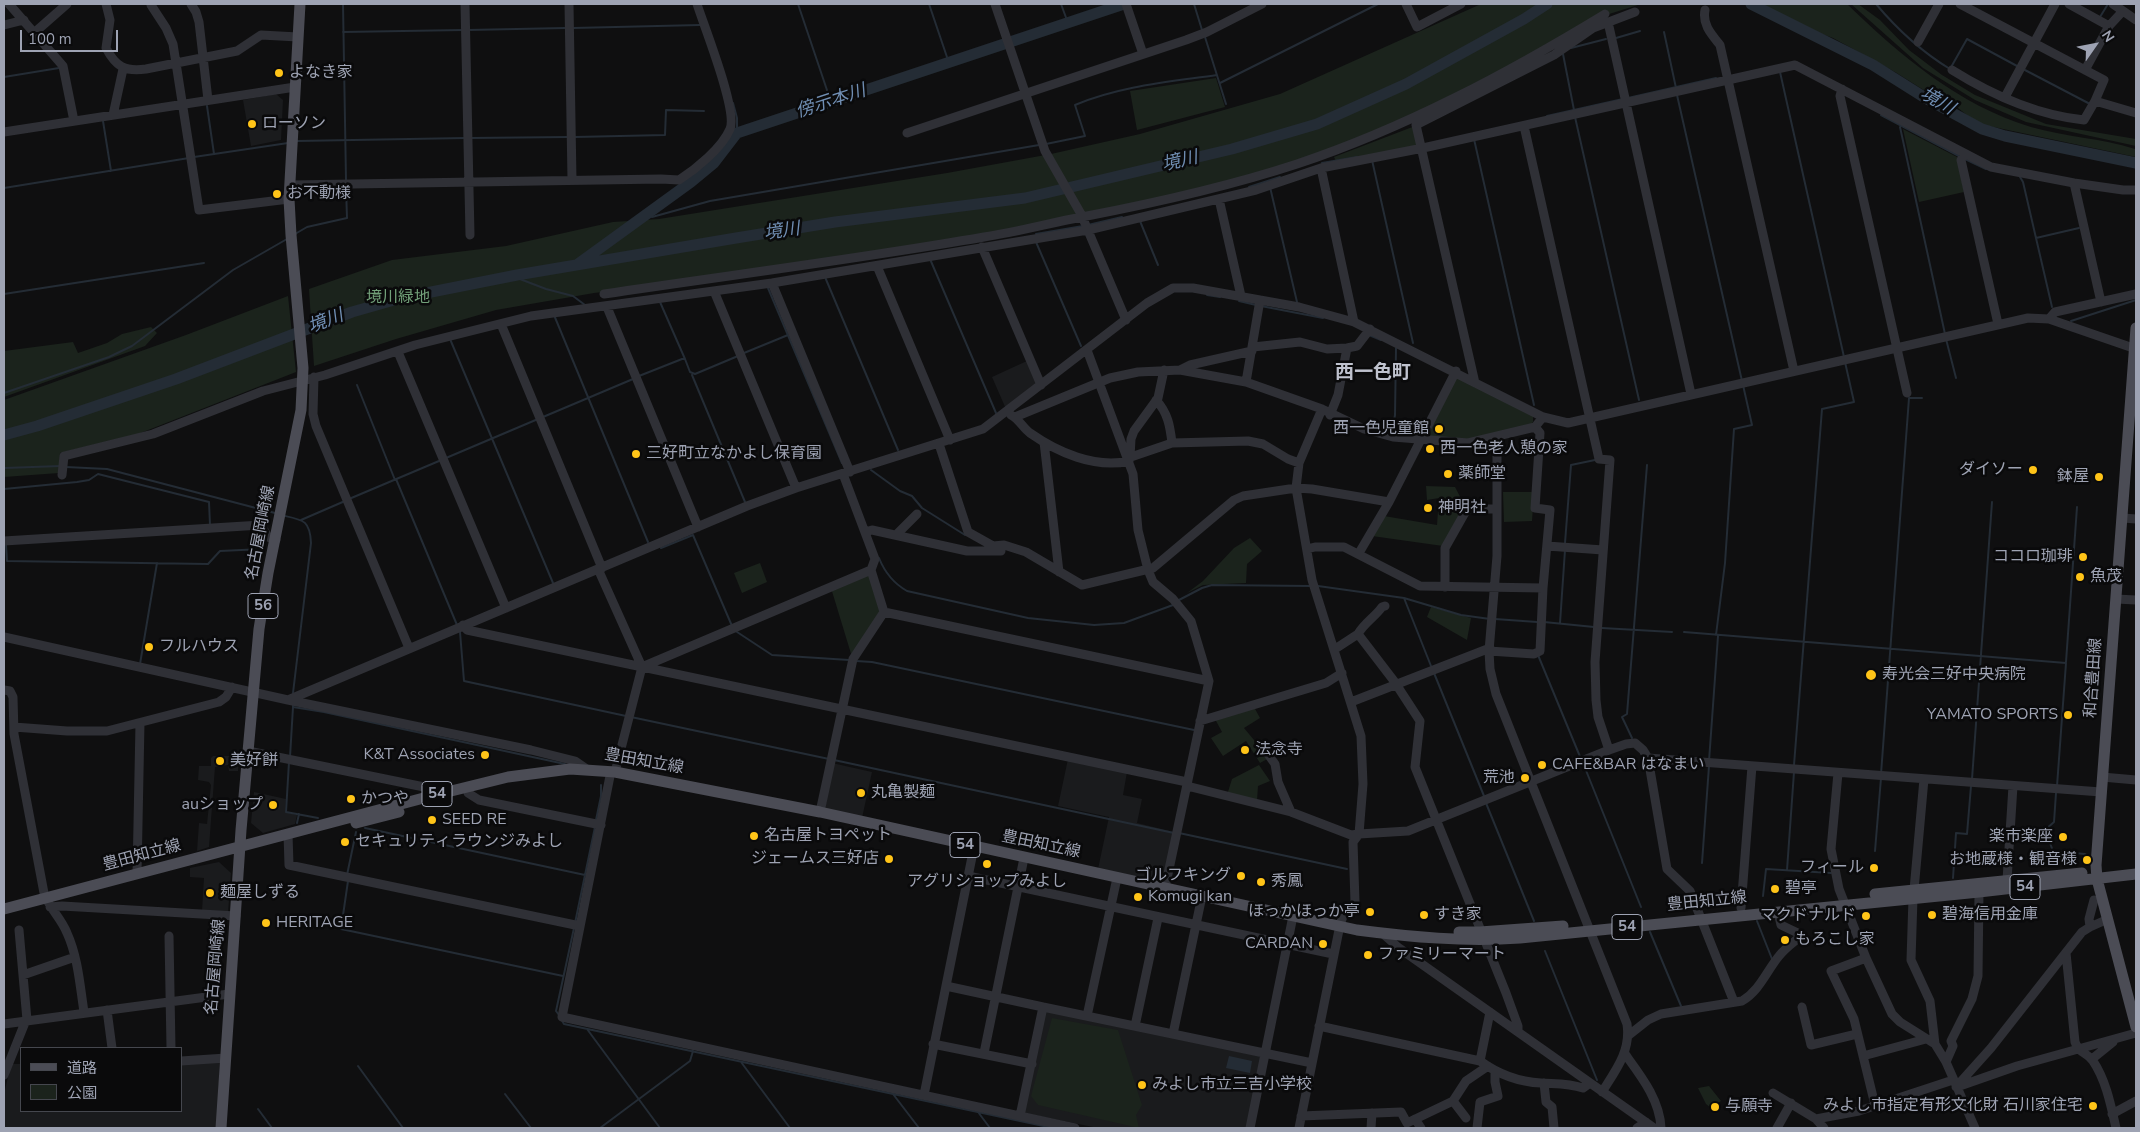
<!DOCTYPE html>
<html>
<head>
<meta charset="utf-8">
<style>
	body { margin:0 }
	#map { position:relative; width:2140px; height:1132px; overflow:hidden; background:#0f0f10; font-family:"Nunito Sans","Noto Sans JP",sans-serif }
	canvas { display:block }
	.frame { position:absolute; inset:0; border:5px solid #9ea3b3; pointer-events:none }
	.legend { position:absolute; left:20px; top:1047px; width:162px; height:65px; box-sizing:border-box; background:#0a0a0b; border:1px solid #45474e; margin:0; padding:6px 9px; list-style:none; font-size:15px; color:#9ea3b3 }
	.legend li { display:flex; align-items:center; gap:10px; height:25px }
	.legend b { width:25px; border:1px solid #45474e }
	.north { position:absolute; left:2070px; top:20px; width:50px; height:50px; -webkit-text-stroke:4px #0a0a0b; paint-order:stroke; rotate:57deg; font-size:14px; font-weight:700; line-height:20px; text-align:center; color:#9ea3b3 }
	.north::after { content:''; display:block; margin:auto; width:18px; height:22px; background:#9ea3b3; clip-path:polygon(50% 0,100% 100%,50% 72%,0 100%) }
	.scale { position:absolute; left:20px; top:30px; width:98px; height:22px; box-sizing:border-box; border:2px solid #9ea3b3; border-top:0; padding-left:6px; font-size:15px; line-height:18px; white-space:nowrap; color:#9ea3b3; -webkit-text-stroke:4px #0a0a0b; paint-order:stroke }
</style>
</head>
<body>
<div id="map">
<canvas width="2140" height="1132"></canvas>
<div class="frame"></div>
<ul class="legend">
<li><b style="height:6px;background:#4b4c55"></b>道路</li>
<li><b style="height:14px;background:#1b231c"></b>公園</li>
</ul>
<div class="north">N</div>
<div class="scale">100 m</div>
</div>
<script>
const g = document.querySelector('canvas').getContext('2d');
g.lineJoin = 'round';
function fillPath(path, color) {
  g.fillStyle = color;
  g.fill(path, 'evenodd');
}
function stroke(path, color, width, dash) {
  g.strokeStyle = color;
  g.lineWidth = width;
  g.lineCap = dash ? 'butt' : 'round';
  g.setLineDash(dash || []);
  g.stroke(path);
}
function drawText(font, color, halo, rows, align = 'center') {
  g.font = font + ' "Nunito Sans","Noto Sans JP",sans-serif';
  g.lineWidth = 5;
  g.setLineDash([]);
  g.textBaseline = 'middle';
  g.strokeStyle = halo;
  g.fillStyle = color;
  for (const [text, x, y, turn = 0] of rows) {
    g.save();
    g.translate(x, y);
    g.rotate((+turn || 0) * Math.PI / 180);
    g.textAlign = isNaN(turn) ? turn : align;
    if (halo) g.strokeText(text, 0, 0);
    g.fillText(text, 0, 0);
    g.restore();
  }
}
fillPath(new Path2D(`
	M276,94L283,100L281,140L251,146L243,100Z
	M1029,360L1037,384L1006,409L992,377Z
	M213,756H239L238,771H229L228,765L215,767L209,847L197,851L199,823L207,824L211,785L209,782L198,780L199,766H211V758Z
	M1068,759L1127,772L1123,795L1142,799L1137,823L1174,832L1162,883L1098,869L1109,817L1058,806Z
	M832,763L872,772L862,818L825,810Z
	M254,792L286,799L285,812L297,815L295,824L263,833L251,823Z
	M219,862L231,873L228,913L202,911L204,878L190,877V868Z
	M1045,1011L1259,1056L1261,1058L1247,1128H1098L1024,1113Z
	M220,1060L217,1128H4V1094L11,1064H21V1111H181V1063Z`), '#1a1b1d');
fillPath(new Path2D(`
	M1481,4H1641L1606,15L1413,117L1317,160L1199,195L773,272L594,293L496,310L396,339L314,366L309,289L392,260L506,246L613,222L659,219L947,173L1051,154L1140,134L1280,94Z
	M1760,4H1847C1900,55 1958,105 2031,127C2065,137 2101,138 2135,149L2136,147V157L1984,125L1968,116L1958,108L1930,94L1895,72L1833,38L1816,32Z
	M1851,4H1858L1880,20L1909,50L1942,75L1975,95L2046,124L2136,139V146L2026,122L1975,100L1923,68Z
	M1216,78L1225,107L1137,130L1130,91Z
	M1415,126L1420,147L1336,161L1334,157Z
	M1903,129L1957,157L1964,192L1919,202Z
	M288,296L296,372L138,434L60,453L59,473L4,477V400L186,335Z
	M151,327L157,333L145,346L4,397V351L73,342L78,353L107,343L122,334Z
	M1455,376L1533,416V422L1530,425L1469,440L1425,437Z
	M1426,486L1455,487L1465,506L1443,546L1372,536L1384,516L1437,525L1439,498L1427,500Z
	M1503,492H1534L1532,521L1504,522Z
	M1250,538L1262,551L1247,564L1246,583L1203,585L1187,593L1203,581L1234,548Z
	M760,563L767,582L742,593L734,573Z
	M869,572L882,609L852,657L831,588Z
	M1431,607L1471,618L1467,640L1427,617Z
	M1254,707L1260,718L1244,728L1269,758L1260,763L1246,741L1223,756L1211,738L1222,732L1215,719Z
	M1259,765L1270,781L1258,786L1257,801L1227,795L1232,779Z
	M1052,1018L1118,1030L1142,1105L1136,1115L1139,1128L1038,1105L1031,1096Z
	M1709,1086L1721,1101L1711,1108L1706,1104L1698,1088Z`), '#1b231c');
fillPath(new Path2D(`
	M1229,1056L1252,1061L1250,1073L1226,1068Z`), '#242c35');
stroke(new Path2D(`
	M343,4L346,180
	M798,4L831,102
	M929,4L949,63
	M1061,4L1068,23
	M1194,4L1202,30
	M1876,4C1897,29 1922,52 1950,69L1967,39L2017,66
	M2100,17L2108,4
	M573,28L700,25
	M468,30L565,28
	M343,32L463,30
	M1664,32L1676,88
	M1205,37L1226,104
	M1616,38L1640,31
	M1571,48L1606,39
	M1563,54L1574,110
	M2023,69L2090,104
	M1780,72L1844,357
	M4,77L59,68
	M1220,83L1378,4
	M1677,95L1742,381
	M1628,98L1716,78
	M733,103L737,118V133
	M207,106L214,154
	M1881,115L1959,156
	M1547,116L1623,99
	M1575,117L1639,400
	M103,121L111,171
	M1900,127L1945,334
	M575,137L665,135L666,110L704,111
	M470,138L568,137
	M1474,139L1534,405
	M297,141L465,138
	M1046,144L1085,136L1075,105C1120,86 1169,82 1217,75
	M194,157L288,143
	M1965,159L1986,169
	M1372,160L1413,343
	M1322,163L1357,157
	M2020,177L2023,182L2052,307
	M1249,187L1280,177
	M1270,187L1297,302
	M4,188L189,158
	M648,214L652,217L710,201L1039,145
	M1140,221L1158,265
	M1088,225L1122,217
	M295,234L307,227L347,218L346,188
	M1036,234L1083,226
	M2036,238L2079,228
	M1036,242L1081,346
	M930,259L996,413
	M512,276L546,289L573,296L585,305
	M825,277L898,450
	M768,288L842,463
	M4,294L204,263
	M1207,295L1220,297
	M1239,301L1256,305
	M660,302L685,359
	M1261,306L1323,318
	M554,315L648,542
	M2071,321L2136,300
	M1369,335L1381,340
	M450,339L553,583
	M1946,339L1956,378
	M744,353L788,335
	M692,375L745,502
	M639,376L682,359H685L690,372L695,374L738,356
	M357,385L395,480
	M4,393L109,357L132,346L233,270L287,239
	M543,417L633,379
	M1392,432L1395,415L1396,348
	M446,458L538,419
	M66,467L107,469L275,513
	M4,468L61,466
	M871,470L900,491L912,496L922,508L965,535
	M396,479L457,625
	M4,489L77,482L89,480L98,474L209,502L210,525
	M349,499L439,461
	M285,516C304,520 310,521 311,543L293,693
	M301,520L345,501
	M1565,543L1571,465L1595,460
	M6,545L7,561L208,564L220,551L263,549
	M661,548L693,535L732,626
	M879,558C885,573 893,583 907,591L1028,618L1094,625L1124,623L1173,605
	M1318,586L1404,598L1431,666
	M1404,598L1461,615L1490,619
	M1179,600L1202,588L1212,585L1311,586
	M4,609V613
	M1495,619L1537,622
	M1544,622L1594,627
	M1560,623L1565,550
	M1602,628L1672,632
	M734,630L772,655L849,660
	M460,632L464,681L626,716
	M1684,632L2066,663L2057,786
	M1716,635L1725,563L1734,429L1752,425L1743,385
	M1538,655L1581,759
	M856,661L872,662L1194,730
	M2066,662L2077,507
	M140,664L157,563
	M1434,673L1484,796
	M293,703V707L324,712L565,764
	M631,717L829,759
	M1632,738L1622,717L1627,714L1647,465
	M290,757L293,707
	M834,760L1174,833
	M1709,761L1718,636
	M289,762L286,812L318,818
	M1583,763L1641,907
	M1794,765L1822,409L1854,402L1845,362
	M1881,774L1909,398H1922
	M1972,779L1992,502
	M2056,793L2054,822L2045,830L2053,851L2085,854L2090,857
	M1486,803L1534,921
	M596,820L601,796V785
	M297,823L299,814
	M365,828L585,875
	M1179,833L1347,869
	M1875,851L1881,778
	M1702,863L1709,766
	M1787,870L1794,772
	M347,875L356,832
	M1953,878L1956,833L1967,834L1971,786
	M348,881L341,929L563,976
	M1763,896L1766,869L1831,873
	M1757,921L1772,959
	M575,923L595,827
	M1650,932L1681,1006
	M1545,951L1597,1080
	M559,1015L556,1011L574,928
	M561,1019L564,1024L1053,1128
	M587,1029L660,1128
	M741,1062L790,1128
	M358,1066L403,1128
	M505,1094L531,1128
	M893,1094L919,1128
	M258,1109L272,1128
	M978,1112L990,1128
	M600,1128L690,1061L693,1051`), '#242c35', 2);
stroke(new Path2D(`
	M1751,4L1873,65L1927,99L1982,129L2005,136L2136,163
	M578,264L691,182L714,163L737,133L1124,4
	M4,435L37,426L176,379L352,312L401,298L517,275L736,238L835,222L1025,198L1232,149L1317,124L1406,84L1524,19L1547,4`), '#242c35', 11);
stroke(new Path2D(`
	M9,4L63,66L74,121
	M106,4L110,20L106,48C116,67 125,72 146,69L237,51L261,35L298,37
	M191,4L196,12L199,22L208,100
	M465,4L470,235
	M569,4L572,180
	M995,4L1045,151L1081,214L1126,320
	M1126,4L1143,54
	M1406,4L1417,27L1461,4
	M1960,4L2104,80L2095,101L2136,113
	M2069,4L2109,26
	M2113,4L2136,20
	M151,5L166,28L173,44L199,210L289,199
	M1705,10C1702,25 1712,35 1720,45L1794,371
	M1608,22L1691,394
	M4,25L24,20
	M34,33L67,4
	M1918,42L1939,4
	M1952,70C1992,95 2036,115 2084,120L2095,101
	M2085,70L2109,26L2122,12
	M1842,89L1840,96L1907,393
	M2005,97L2055,4
	M113,115L123,69
	M1524,126L1599,459L1610,460L1595,662L1596,700L1598,717L1609,750
	M4,132L295,87
	M907,133L1186,40L1207,32L1262,4
	M1964,154L1961,160L1998,324
	M1321,168L1354,322
	M2074,183L2101,302
	M290,185L661,179L679,180C696,169 722,148 730,129C738,111 704,26 697,4
	M1219,199L1241,296
	M982,247L1041,385
	M877,266L950,440
	M772,283L850,472
	M714,291L796,488
	M604,294C731,275 858,259 984,237C1017,232 1050,223 1082,217C1155,203 1227,187 1297,164C1405,128 1508,73 1605,14
	M607,307L698,527
	M2049,319L2055,312L2136,294
	M501,324L602,568
	M1253,347L1300,342L1327,349L1347,348L1357,346L1370,329
	M1087,350L1133,474L1138,530L1148,570L1153,582L1173,599L1191,621L1209,681L1165,888
	M398,352L506,608
	M1180,370L1190,365L1252,351
	M314,377L313,414L316,426L409,648
	M1246,382L1260,300
	M1475,383L1416,125L1554,55L1593,28L1635,12
	M1156,400C1168,413 1170,426 1172,443
	M1322,409L1299,463L1296,488L1312,580L1361,736L1363,784L1359,834L1408,831L1609,750L1626,744L1635,743L1643,750L1648,758L1667,869L1690,891L1734,1002
	M1011,415C1019,419 1023,428 1030,433C1057,452 1095,469 1129,461
	M1330,415L1338,395L1347,348
	M1015,417L1110,378L1138,372L1180,370L1246,382L1322,409L1364,429L1393,437L1468,443L1535,427L1543,417
	M1497,437V556L1489,651L1490,669L1496,694L1627,1024C1631,1051 1616,1070 1602,1092
	M1044,442L1059,572
	M939,444L968,532L993,546L1004,545L1026,552L1082,585L1153,568L1234,500L1243,496L1296,488L1312,489L1389,502
	M1130,457L1131,439L1134,431L1158,398L1164,370
	M1128,458L1172,443L1248,441L1263,444L1288,459L1299,463
	M843,474L875,559L871,570L884,612
	M62,475L64,456L153,434L263,391L325,375L415,345L531,316L772,283L1088,230L1256,190L1321,168L1423,148L1795,65L1991,167L2074,183L2123,190H2136
	M2123,518L2136,519
	M865,532L872,530L967,551H1001
	M896,535L917,514
	M4,541L261,525L268,537L276,540
	M1547,546L1603,550
	M1307,549L1315,547H1344L1420,586L1543,588
	M1359,553L1389,502L1456,371
	M598,569L642,667L615,772
	M1445,587V548L1467,509H1497
	M2116,599L2136,600
	M884,612L1209,681
	M463,625L467,630L524,642L1187,782
	M1358,634C1364,623 1375,617 1382,607L1385,606
	M4,637L288,700L531,750L575,761L588,770
	M1335,649L1358,634L1394,681L1420,721L1415,767L1506,993L1518,1026V1031
	M1489,651L1534,654L1540,651L1543,588L1550,510L1535,508L1540,433L1535,427
	M642,667L871,570
	M4,690L10,691L13,697L14,734L44,893C49,908 61,918 67,933C78,957 80,986 84,1012
	M288,700L747,506L796,488L983,429L1147,303L1173,288H1193L1299,307L1354,322L1543,417L1568,423L2028,318L2049,319L2136,349
	M1351,702L1490,648
	M1200,721L1326,683L1342,673
	M14,727L67,731H107L219,702L226,697L232,687
	M1265,750L1275,764L1278,782L1291,812
	M248,751L429,788L435,795
	M1648,758L2101,792
	M611,771L562,1017L1075,1128
	M1838,773L1831,849L1839,889L1866,958L1892,1014L1900,1022L1935,1044
	M2102,777L2136,780
	M1187,786L1291,812L1351,835L1359,834L1353,842L1355,902L1343,916L1340,925L1299,1128
	M468,793L479,800L601,825
	M820,812L853,659L884,612
	M288,834L289,865L580,926
	M137,874L140,723
	M968,876L1333,954
	M2007,880L2013,786
	M1914,890L1924,779
	M1913,898L1911,960L1930,1001L1935,1044L1946,1062L1975,1128
	M50,907L62,906L236,916
	M1741,908L1752,766
	M2090,927L2108,919
	M19,930L27,1020
	M1382,933L1399,948L1654,1128
	M169,936L171,1048
	M2066,953L2075,1042C2079,1054 2087,1052 2093,1061C2106,1080 2111,1106 2116,1128
	M1866,958L1831,971L1854,1019L1875,1105
	M23,975L75,957
	M946,986L1043,1007
	M1802,1007L1811,1045L1857,1034
	M107,1010L112,1048
	M1087,1016L1117,878
	M4,1024L229,994
	M1135,1026L1158,918
	M1319,1026L1480,1061C1498,1074 1519,1082 1541,1083C1556,1084 1568,1083 1583,1088L1590,1083
	M1173,1034L1202,896
	M1629,1035L1648,1020L1661,1014L1742,1001C1760,990 1766,972 1779,956C1785,948 1794,942 1802,935L1781,925L1778,912
	M933,1044L1032,1064
	M984,1053L1024,858
	M1625,1054C1641,1076 1660,1100 1661,1128
	M1863,1056L1926,1039
	M2092,1059L2113,1042
	M181,1061L226,1058
	M1480,1061L1490,1012
	M1946,1062L1953,1046L1951,1041L1972,999L1978,976L1979,892
	M4,1075L26,1020
	M1544,1083L1546,1102L1552,1107L1554,1128
	M1956,1087L1991,1048L2082,932L2090,927L2089,919L2094,900
	M1957,1087L2017,1066L2136,1033
	M1773,1093L1816,1119
	M924,1095L974,847
	M1453,1101L1466,1118
	M2112,1114L2136,1101
	M1020,1116L1043,1007L1312,1063
	M1301,1116L1401,1112L1407,1123L1453,1101L1466,1081L1488,1066
	M1415,1119L1421,1128
	M1250,1128L1293,916
	M1371,1128L1372,1113
	M1477,1128L1480,1102L1498,1096L1495,1082V1071
	M1637,1128L1646,1122
	M1777,1128L1791,1103
	M1824,1128L1816,1119L1859,1111L1953,1080`), '#2f3036', 9);
stroke(new Path2D(`
	M2136,328L2096,865L2097,879L2136,1027
	M356,823L399,812
	M1875,894L2082,873
	M4,909L435,795L508,777L570,769L615,772L820,812L1357,930C1411,937 1465,942 1520,938L1979,892L2136,874
	M1459,932H1480L1563,926
	M221,1128L241,830L259,629L268,573L301,410L303,368L291,235L289,199L300,4`), '#4b4c55', 11);
for (const [x, y, r, color] of [
	[279,73,5,"#ffc418"],
	[252,124,5,"#ffc418"],
	[277,194,5,"#ffc418"],
	[1439,429,5,"#ffc418"],
	[1430,449,5,"#ffc418"],
	[636,454,5,"#ffc418"],
	[2033,470,5,"#ffc418"],
	[1448,474,5,"#ffc418"],
	[2099,477,5,"#ffc418"],
	[1428,508,5,"#ffc418"],
	[2083,557,5,"#ffc418"],
	[2080,577,5,"#ffc418"],
	[149,647,5,"#ffc418"],
	[1871,675,6,"#ffc418"],
	[2068,715,5,"#ffc418"],
	[1245,750,5,"#ffc418"],
	[485,755,5,"#ffc418"],
	[220,761,5,"#ffc418"],
	[1542,765,5,"#ffc418"],
	[1525,778,5,"#ffc418"],
	[861,793,5,"#ffc418"],
	[351,799,5,"#ffc418"],
	[273,805,5,"#ffc418"],
	[432,820,5,"#ffc418"],
	[754,836,5,"#ffc418"],
	[2063,837,5,"#ffc418"],
	[345,842,5,"#ffc418"],
	[889,859,5,"#ffc418"],
	[2087,860,5,"#ffc418"],
	[987,864,5,"#ffc418"],
	[1874,868,5,"#ffc418"],
	[1241,876,5,"#ffc418"],
	[1261,882,5,"#ffc418"],
	[1775,889,5,"#ffc418"],
	[210,893,5,"#ffc418"],
	[1138,897,5,"#ffc418"],
	[1370,912,5,"#ffc418"],
	[1424,915,5,"#ffc418"],
	[1932,915,5,"#ffc418"],
	[1866,916,5,"#ffc418"],
	[266,923,5,"#ffc418"],
	[1785,940,5,"#ffc418"],
	[1323,944,5,"#ffc418"],
	[1368,955,5,"#ffc418"],
	[1142,1085,5,"#ffc418"],
	[2093,1106,5,"#ffc418"],
	[1715,1107,5,"#ffc418"]
]) {
  const dot = new Path2D();
  dot.arc(x, y, r, 0, 2 * Math.PI);
  g.fillStyle = color;
  g.fill(dot);
  stroke(dot, '#0a0a0b', 2);
}
for (const [x, y, w] of [
	[263,606,30],
	[437,794,30],
	[965,845,30],
	[2025,887,30],
	[1627,927,30]
]) {
  const box = new Path2D();
  box.roundRect(x - w / 2, y - 12.5, w, 25, 4);
  g.fillStyle = '#0a0a0b';
  g.fill(box);
  stroke(box, '#9ea3b3', 1);
}
drawText('bold 15px', '#9ea3b3', null, [
	["56",263,606],
	["54",437,794],
	["54",965,845],
	["54",2025,887],
	["54",1627,927]
]);
drawText('16px', '#9ea3b3', '#0a0a0b', [
	["よなき家",289,73],
	["ローソン",262,124],
	["お不動様",287,194],
	["西一色児童館",1429,429,"right"],
	["西一色老人憩の家",1440,449],
	["三好町立なかよし保育園",646,454],
	["ダイソー",2023,470,"right"],
	["薬師堂",1458,474],
	["鉢屋",2089,477,"right"],
	["神明社",1438,508],
	["ココロ珈琲",2073,557,"right"],
	["魚茂",2090,577],
	["フルハウス",159,647],
	["寿光会三好中央病院",1882,675],
	["YAMATO SPORTS",2058,715,"right"],
	["法念寺",1255,750],
	["K&T Associates",475,755,"right"],
	["美好餅",230,761],
	["CAFE&BAR はなまい",1552,765],
	["荒池",1515,778,"right"],
	["丸亀製麺",871,793],
	["かつや",361,799],
	["auショップ",263,805,"right"],
	["SEED RE",442,820],
	["名古屋トヨペット",764,836],
	["楽市楽座",2053,837,"right"],
	["セキュリティラウンジみよし",355,842],
	["ジェームス三好店",879,859,"right"],
	["お地蔵様・観音様",2077,860,"right"],
	["フィール",1864,868,"right"],
	["ゴルフキング",1231,876,"right"],
	["アグリショップみよし",987,882,"center"],
	["秀鳳",1271,882],
	["碧亭",1785,889],
	["麺屋しずる",220,893],
	["Komugi kan",1148,897],
	["ほっかほっか亭",1360,912,"right"],
	["すき家",1434,915],
	["碧海信用金庫",1942,915],
	["マクドナルド",1856,916,"right"],
	["HERITAGE",276,923],
	["もろこし家",1795,940],
	["CARDAN",1313,944,"right"],
	["ファミリーマート",1378,955],
	["みよし市立三吉小学校",1152,1085],
	["みよし市指定有形文化財 石川家住宅",2083,1106,"right"],
	["与願寺",1725,1107]
], 'left');
drawText('16px', '#72a079', '#0a0a0b', [
	["境川緑地",398,298]
]);
drawText('16px', '#9ea3b3', '#0a0a0b', [
	["名古屋岡崎線",261,533,-79],
	["和合豊田線",2094,678,-86],
	["豊田知立線",644,762,10],
	["豊田知立線",1041,845,12],
	["豊田知立線",142,856,-15],
	["豊田知立線",1707,902,-6],
	["名古屋岡崎線",216,967,-85]
]);
drawText('italic 18px', '#708eb3', '#0a0a0b', [
	["傍示本川",831,102,-18],
	["境川",1937,102,30],
	["境川",1180,162,-13],
	["境川",782,232,-8],
	["境川",326,322,-21]
]);
drawText('bold 19px', '#bfc2ce', '#0a0a0b', [
	["西一色町",1373,373]
]);
</script>
</body>
</html>
